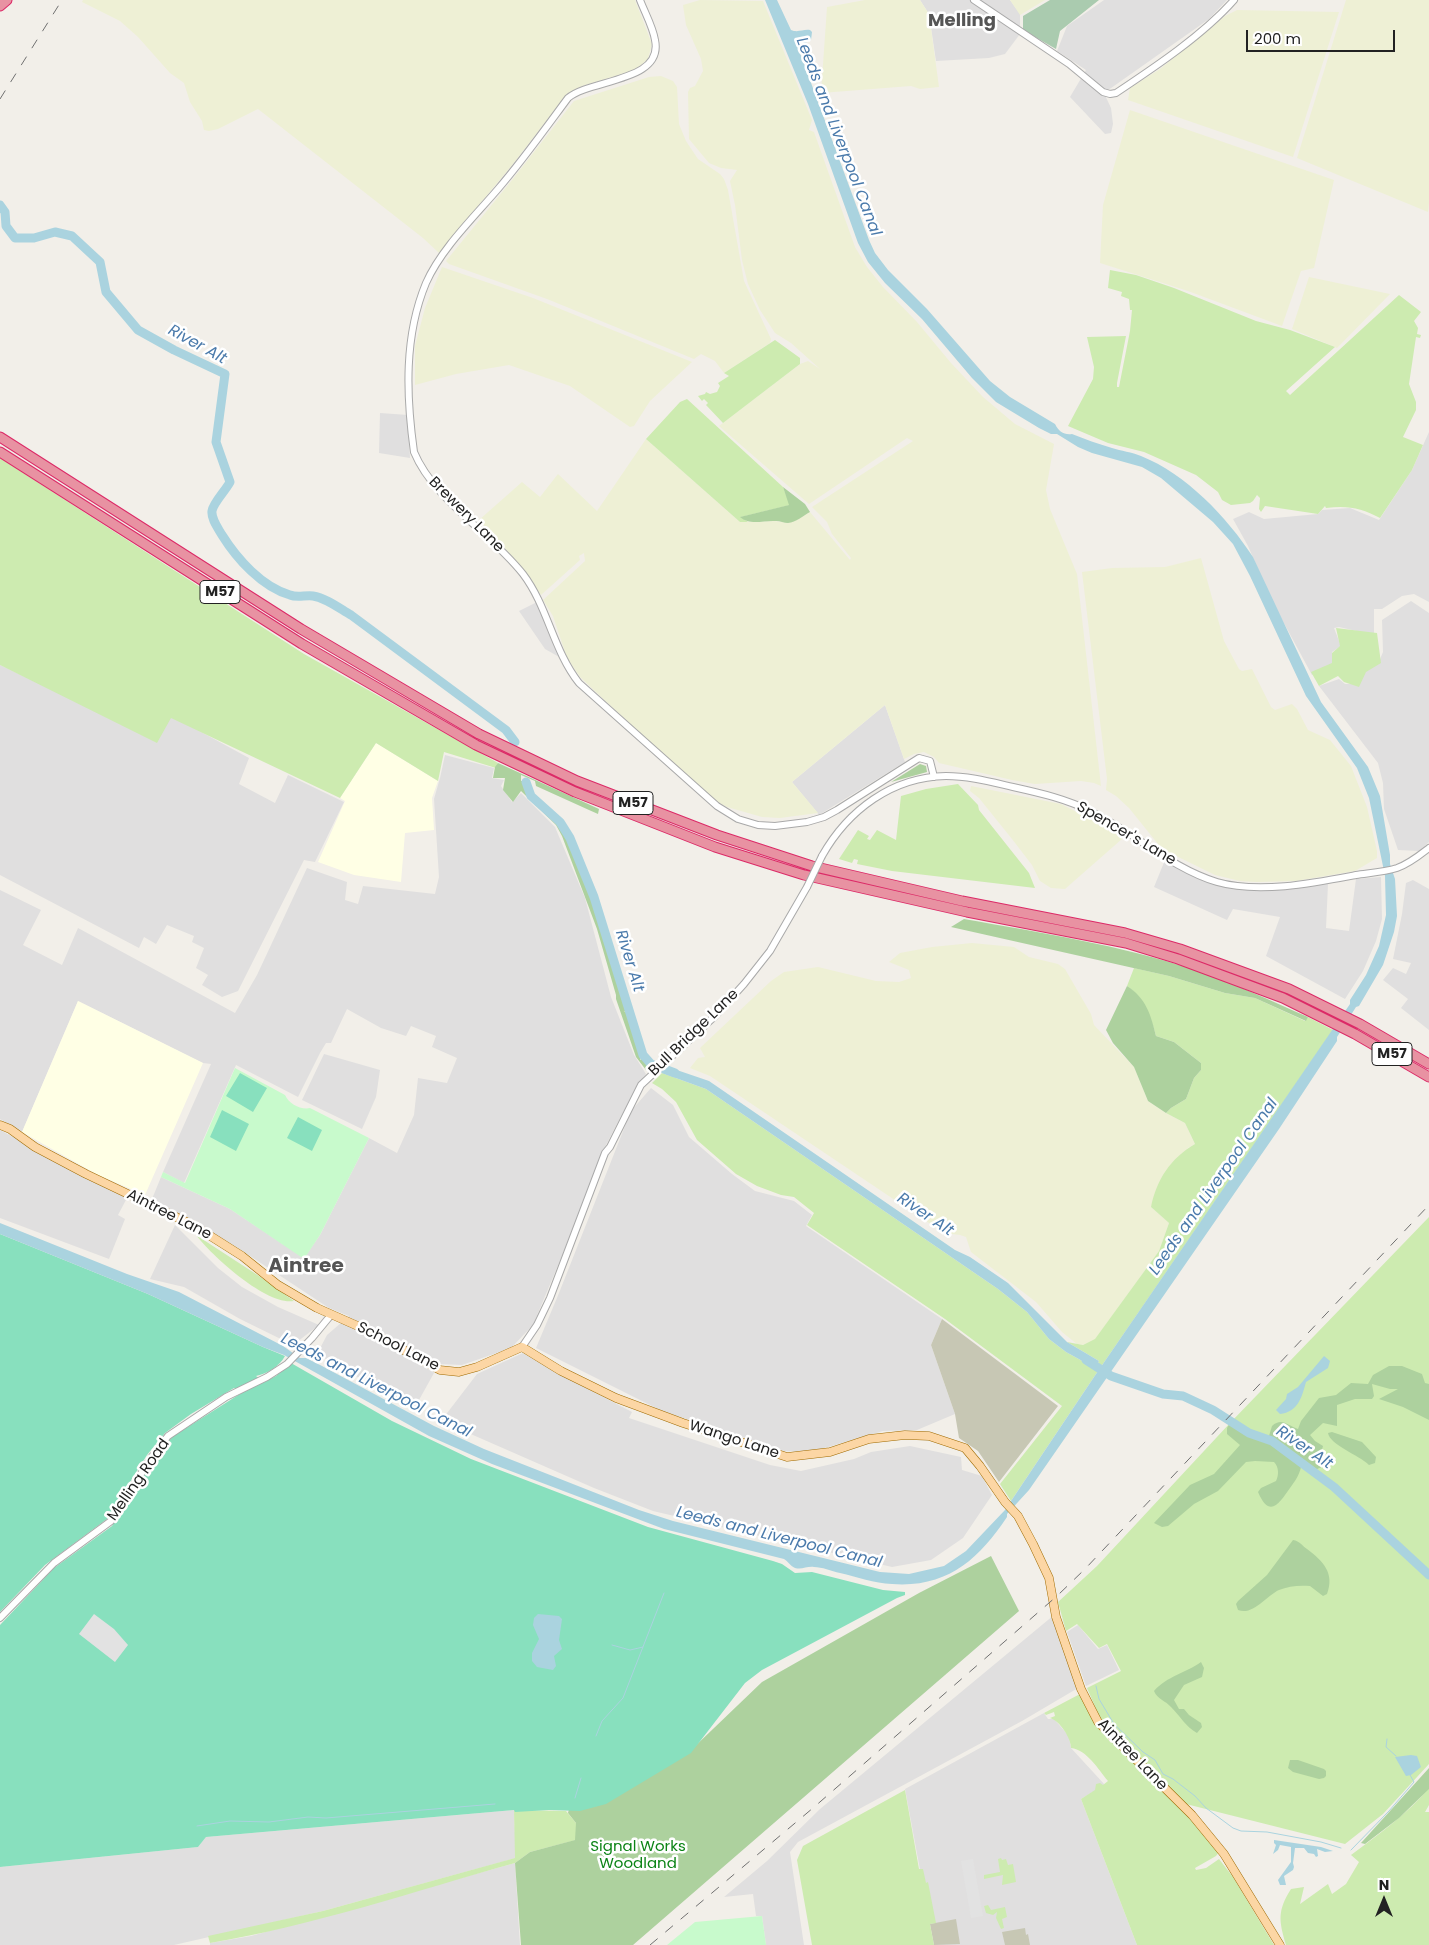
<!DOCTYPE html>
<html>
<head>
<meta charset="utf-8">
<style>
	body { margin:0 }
	#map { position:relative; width:1429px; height:1945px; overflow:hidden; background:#f2efe9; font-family:Poppins,sans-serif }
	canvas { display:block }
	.north { position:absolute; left:1359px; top:1875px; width:50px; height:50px; -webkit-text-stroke:4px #fff; paint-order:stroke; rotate:0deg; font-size:14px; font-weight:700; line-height:20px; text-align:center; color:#222 }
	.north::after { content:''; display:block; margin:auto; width:18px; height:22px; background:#222; clip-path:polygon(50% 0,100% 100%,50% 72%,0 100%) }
	.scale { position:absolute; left:1246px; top:30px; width:149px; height:22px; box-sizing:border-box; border:2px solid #222; border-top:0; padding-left:6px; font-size:15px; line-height:18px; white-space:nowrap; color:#222; -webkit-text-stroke:4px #fff; paint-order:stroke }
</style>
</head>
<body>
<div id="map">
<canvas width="1429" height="1945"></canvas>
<div class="north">N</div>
<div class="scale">200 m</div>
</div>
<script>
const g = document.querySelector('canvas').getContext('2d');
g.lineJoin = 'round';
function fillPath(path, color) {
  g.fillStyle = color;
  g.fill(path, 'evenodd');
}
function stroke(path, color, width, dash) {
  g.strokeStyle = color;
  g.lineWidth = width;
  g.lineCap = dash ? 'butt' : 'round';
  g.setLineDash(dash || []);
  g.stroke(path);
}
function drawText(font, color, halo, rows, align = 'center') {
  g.font = font + ' Poppins,sans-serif';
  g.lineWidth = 5;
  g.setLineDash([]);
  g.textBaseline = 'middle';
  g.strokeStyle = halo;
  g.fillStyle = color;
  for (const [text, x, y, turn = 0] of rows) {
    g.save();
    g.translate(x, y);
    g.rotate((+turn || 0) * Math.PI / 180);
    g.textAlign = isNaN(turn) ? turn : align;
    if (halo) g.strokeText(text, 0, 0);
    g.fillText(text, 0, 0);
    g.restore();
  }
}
fillPath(new Path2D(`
	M920,0H1010L1020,13V34L1005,54L989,58L936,61L929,14Z
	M1104,0H1227L1209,19L1104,93L1111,108L1113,124L1111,133L1105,134L1070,97L1086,70L1057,51L1067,26Z
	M380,413L408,415L410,458L379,453Z
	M1429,432V602L1414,594L1402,596L1382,609H1374V635L1339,627L1334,628L1341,646L1332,652L1334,665L1312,675L1272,601L1248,546L1233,519L1249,512L1264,519L1318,514L1322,510L1350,508L1379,520L1412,470Z
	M1411,601L1429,613V842L1419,851L1398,850L1384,809L1383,783L1378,763L1319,686L1339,679L1345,684H1359L1366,669L1378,664L1383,652L1382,620Z
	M537,602L561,658L545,649L519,611Z
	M0,665L155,738L170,715L249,758L239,784L275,803L288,775L344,802L315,862L304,860L238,991L222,997L202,985L208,975L196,968L204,948L192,942L194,936L167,925L156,944L144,937L139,948L0,875Z
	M885,705L905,762L819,815L792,782Z
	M445,755L494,768L492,778L504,780L501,786L512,802L521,793L555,827L585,898L611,997L634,1055L646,1074L620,1118L606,1145L590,1189L533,1325L511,1348L462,1365L439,1364L414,1409L317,1354L327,1335L349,1316L329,1308L235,1246L152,1199L161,1177L230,1209L304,1258L320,1235L369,1138L397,1153L414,1115L418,1078L447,1083L457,1058L432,1047L436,1036L411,1026L406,1036L381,1028L347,1009L331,1043H326L320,1053L298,1097L236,1065L184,1183L163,1172L211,1064L203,1063L78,1001L22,1132L0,1119V890L41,910L23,945L62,965L78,928L235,1013L257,975L307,868L347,882L345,900L358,904L363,886L435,894L439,877L434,799L440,778Z
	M1165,860L1215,882L1260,890L1328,884L1326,928L1349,931L1356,879L1381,877L1382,919L1376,941L1363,971L1345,999L1266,956L1280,917L1233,909L1227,920L1154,887Z
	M1413,880L1429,889V1030L1401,1008L1408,999L1383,980L1393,968L1406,974L1411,963L1393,959L1402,914L1406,883Z
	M324,1054L380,1070L376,1097L362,1129L302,1100Z
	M651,1088L673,1105L689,1137L732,1174L755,1191L794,1201L812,1215L806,1226L942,1319L931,1345L955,1414L917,1430L883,1431L811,1452L784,1451L662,1411L536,1348L559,1293L631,1111Z
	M0,1130L127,1198L118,1215L125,1219L109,1259L0,1218Z
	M175,1225L218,1268L242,1287L278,1307L319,1325L293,1345L240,1319L184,1287L150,1279Z
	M523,1353L563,1376L632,1412L629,1418L770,1465L801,1471L854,1459L871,1452L910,1446L961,1457L962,1470L982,1476L992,1495L963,1538L931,1560L892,1567L653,1511L594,1488L441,1421L477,1374Z
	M1054,1615L1078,1688L1022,1721L798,1842L790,1852L804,1945H766L762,1916H756L753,1894L724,1897L767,1861L820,1809Z
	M1078,1625L1098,1649L1107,1645L1119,1670L1086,1686L1067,1632Z
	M1044,1713L1048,1719H1054L1069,1736L1071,1748L1105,1785L1081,1799L1137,1945H934L905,1789Z
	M514,1810L516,1858L323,1911L174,1945H0V1867L198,1847L206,1837Z
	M515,1863L520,1945H210V1943L251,1936Z`), '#e0dfdf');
fillPath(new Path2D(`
	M376,743L438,781L432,798L434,830L405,833L401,882L354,875L318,862L345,801L340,798Z
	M78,1001L203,1063L145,1195L98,1175L22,1132Z`), '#ffffe5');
fillPath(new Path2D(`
	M942,1319L1058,1406L999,1482L978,1451L959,1438L955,1414L931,1345Z
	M956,1919L960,1944L934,1945L930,1924Z
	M1025,1928L1026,1935L1028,1934L1030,1945H1005L1002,1932Z`), '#c7c7b4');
fillPath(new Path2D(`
	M83,0H635L652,44L648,59L635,70L582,86L567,94L513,164L439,253L423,238L258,109L218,129L209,131L204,130L202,121L190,102L184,83L170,73L138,37L120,21L82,2Z
	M700,0L763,1L812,120L809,130L814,132L855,247L867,267L883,287L917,322L951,363L983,397L1015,424L1054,444L1046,490L1050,509L1077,574L1101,786L1094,783L1081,781L1035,784L1012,780L939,763L934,757L924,752L914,754L904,759L885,705L792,782L818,813L780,818L762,817L727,807L716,801L697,785L600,696L580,677L567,658L553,616L543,600L585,561L584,553L579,556L580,560L541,595L508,552L479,520L522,482L540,497L558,474L597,511L646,439L740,522L775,521L788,523L796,520L810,512L850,560L851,558L832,534L827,522L812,507L913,441L907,438L809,504L719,426L800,364L808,361L820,369L791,343L775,333L760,310L748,284L742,260L735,205L730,181L737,170L721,168L709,163L689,139L688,92L690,88L695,86L703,71L701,59L686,25L683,5Z
	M865,0H920L929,14L939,87L920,89L911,86L821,93L827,7Z
	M1010,0H1045L1020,15Z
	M1346,0H1429V203L1428,212L1297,158Z
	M1237,10L1339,12L1293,157L1128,100L1130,88L1160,69L1225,16Z
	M661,76L673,81L677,87L679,124L686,141L698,159L720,174L724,179L728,190L744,281L771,339L770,343L724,373L715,361L701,354L694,359L547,299L449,264L446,261L512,180L574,101L649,77Z
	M1130,110L1334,180L1314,268L1301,271L1282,326L1188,291L1100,263L1103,205Z
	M442,267L533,298L692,362L650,401L634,426L630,427L570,386L509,365L456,374L415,385V346L425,308Z
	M1309,277L1390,294L1337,348L1292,329Z
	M1201,558L1224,641L1239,669L1242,671L1252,669L1271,707L1275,710L1292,704L1297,709L1308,730L1330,740L1351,766L1367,807L1377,851V858L1355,871L1296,881L1257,882L1240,881L1215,875L1162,849L1129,808L1116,796L1106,790L1107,779L1082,572L1112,568L1165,567Z
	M971,786L1061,804L1116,832L1121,836L1122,839L1065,889L1051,888L1040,881L1032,865L1012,839L979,798L970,791Z
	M972,943L1014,947L1029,957L1058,964L1065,969L1091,1014L1094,1025L1134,1067L1148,1101L1166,1113L1185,1123L1195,1144L1188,1148L1151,1207L1169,1223L1159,1251L1095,1340L1083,1345L1077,1344L1062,1332L1036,1302L971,1252L966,1237L960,1235L944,1233L710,1076L690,1068L698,1058L705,1057L700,1048L771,981L784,972L818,967L876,981L899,982L911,978L909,970L889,962L900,953L932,947Z`), '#eef0d5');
fillPath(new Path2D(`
	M1110,270L1136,275L1174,288L1256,321L1290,330L1335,347L1286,391L1290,395L1399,295L1421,312L1414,321L1418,328L1417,334L1421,335L1420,338L1416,337L1409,384L1416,402V410L1403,437L1423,445L1412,470L1380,518C1362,508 1347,505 1326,508L1325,506L1318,514L1265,506L1261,512L1259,509L1260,498L1257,495L1253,501L1250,503L1231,505L1222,500L1218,492L1196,475L1144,452L1108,443L1068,426L1093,379L1094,367L1087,337L1126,336L1117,383V387H1119L1130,331L1132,310H1130L1129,299L1121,296L1122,292L1108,288Z
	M775,340L800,358V364L723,423L706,405L708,403L704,399L702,401L698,396L705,394L706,392L710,394L717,392L720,386L718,383L729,376L724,373Z
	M687,399L783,487L790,505L741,517L748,522H740L646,439L680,402Z
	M0,458L304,654L498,763L496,768L444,752L438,781L376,743L340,798L171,718L157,743L0,665Z
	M1336,628L1377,633L1381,663L1366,672L1359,687L1344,682L1338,676L1319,686L1311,672L1332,663V653L1340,646Z
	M958,784L978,805L979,810L1029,873L1035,888L892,871L857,864L858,860L854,859L852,863L839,859L858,830L869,836L867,839L870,840L877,830L896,840L901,796L926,789Z
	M1134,968L1169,976L1225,993L1255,998L1305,1021L1308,1017L1333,1030L1096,1374L1011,1501L1000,1484L1062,1406L945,1319L807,1225L814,1213L794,1197L781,1195L757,1186L736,1174L697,1140L676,1102L662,1089L652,1083L662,1073L706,1089L998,1289L1027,1312L1049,1339L1066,1352L1095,1368L1099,1361L1067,1342L1083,1345L1095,1339L1159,1251L1169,1223L1151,1207C1157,1179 1170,1159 1195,1144L1185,1123L1166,1113L1171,1108L1186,1099L1194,1078L1201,1070V1063L1174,1042L1156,1036C1152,1019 1142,996 1127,986Z
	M1429,1217V1764L1383,1814L1345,1844L1186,1804L1136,1756L1100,1718L1087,1688L1121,1671L1107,1644L1099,1648L1077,1624L1066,1631L1058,1602L1097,1566L1230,1423Z
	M196,1235L259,1276L294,1301C267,1306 212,1256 196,1235Z
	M1080,1694L1100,1729L1111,1743L1112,1742L1174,1800L1219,1852L1216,1856L1195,1868L1196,1870L1206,1868L1219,1859L1233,1877L1274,1945H1137L1081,1799L1095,1790L1096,1784L1100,1783L1103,1785L1108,1781C1098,1769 1087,1750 1071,1748C1071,1738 1060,1721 1050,1718L1055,1716L1054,1712L1046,1715L1044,1713Z
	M1429,1788V1805L1425,1812H1429V1945H1286C1279,1921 1277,1911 1291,1889L1304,1887L1300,1904L1328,1884L1332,1894L1346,1884L1359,1862L1351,1855C1379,1834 1406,1815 1429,1788Z
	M905,1790L919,1869H923L926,1883L928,1882L936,1923L930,1924L934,1945H812L797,1860L803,1846Z
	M514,1810L566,1811L576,1823V1840L530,1852L515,1863C415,1891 312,1926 210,1943L208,1936L323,1911L515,1858Z
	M1001,1858L1002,1860L1006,1859L1008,1865L1013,1864L1016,1882L1002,1885L1003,1875L984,1879V1875L1000,1872L998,1859Z
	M988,1905L991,1910L1005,1907L1007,1917L1002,1919L1004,1928L1001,1929L996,1918L997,1912L993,1915L986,1913L984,1906Z`), '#cdebb0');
fillPath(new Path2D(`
	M783,487L805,504L810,512C803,516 796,522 788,523C784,523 780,521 776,521C764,520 750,526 740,517L789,505Z
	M498,763L599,809L598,814L589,810L536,786L535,781L521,775V781H522L531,799L560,825L571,845L596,913L626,1010L624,1012L627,1011L641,1056L640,1060L643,1058L653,1066L649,1070H646L636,1057L616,999V995L597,929L562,836L556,825L521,791L513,802L503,790L505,778H493L495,767Z
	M920,764L926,766L927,772L891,782L883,787Z
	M964,919C1042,933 1120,945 1195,970C1234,983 1271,1001 1308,1017L1306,1021L1255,998L1225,993L1169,976L951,927Z
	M1127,986C1146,998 1151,1015 1156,1036L1174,1042L1201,1063V1070L1194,1078L1186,1099L1171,1108L1166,1113L1148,1101L1134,1067L1113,1043L1106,1030Z
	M1389,1366H1402L1422,1374L1425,1383L1429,1384V1420L1403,1407L1379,1399L1398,1389H1390L1372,1384L1374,1396L1372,1399H1355L1337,1405V1426L1323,1423L1310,1435L1315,1441L1323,1446L1321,1453L1327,1461L1324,1466L1315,1470L1282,1446L1284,1443L1282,1445L1269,1436L1272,1426C1282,1417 1288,1426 1298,1429L1301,1421L1319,1398L1336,1395L1351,1383L1368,1384L1373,1375Z
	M1230,1423L1249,1435L1272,1444L1278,1449L1276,1451L1278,1449L1301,1467C1299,1476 1295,1481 1290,1488C1280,1502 1270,1520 1258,1492L1261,1488L1276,1481C1279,1475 1279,1467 1274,1462L1255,1461L1246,1462L1218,1491L1194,1504L1168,1526L1162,1527L1154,1523L1190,1485L1214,1474L1240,1445L1227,1434V1428Z
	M1332,1432L1362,1442L1376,1457L1375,1463L1369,1465C1359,1455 1330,1445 1328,1433Z
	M1293,1540C1300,1541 1302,1546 1307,1549C1323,1561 1335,1573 1327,1594L1323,1596L1310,1586C1300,1585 1288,1586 1279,1590C1266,1596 1253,1616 1238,1610L1236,1604L1238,1601L1267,1575Z
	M991,1556L1019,1611L633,1945H521L515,1863L530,1852L575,1840L576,1823L568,1813L569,1809L689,1752L762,1682L919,1593Z
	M1201,1662L1204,1668L1202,1677L1184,1685L1174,1700L1179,1709H1184L1189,1715L1201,1723L1202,1727L1197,1733C1186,1727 1180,1716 1171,1707C1166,1701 1157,1699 1154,1691C1167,1676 1186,1673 1201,1662Z
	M1290,1760H1298L1324,1769L1326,1771V1776L1324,1778L1319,1779L1293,1772L1288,1768Z
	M1429,1768V1789L1399,1818L1365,1844L1361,1843Z`), '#add19e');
fillPath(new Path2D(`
	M1050,0H1099L1060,31L1056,49L1023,30V16Z`), '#aacbaf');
fillPath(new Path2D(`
	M235,1068L285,1095C289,1104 301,1110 310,1108L369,1138L320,1235L304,1259L230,1209L161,1177L163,1172L185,1183Z
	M762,1916L766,1945H667L695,1922Z`), '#c8facc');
fillPath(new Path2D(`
	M240,1073L267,1088L253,1112L226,1096Z
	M222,1110L249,1124L236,1151L210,1137Z
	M298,1117L322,1130L312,1151L287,1138Z
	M0,1234L148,1294L263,1347L285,1356C279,1367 268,1373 256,1376L264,1382L276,1376L291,1363L392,1421L471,1459L648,1527L773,1561L782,1564L795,1573L812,1572L883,1590L905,1592V1595L897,1598L762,1670L745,1683L691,1753L606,1804L580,1811L549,1810L515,1812L514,1810L206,1837L198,1847L0,1867V1625L54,1568L112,1526L154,1460L172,1437L243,1392L234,1388L191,1414L165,1433L147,1455L107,1519L45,1565L0,1612Z`), '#88e0be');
fillPath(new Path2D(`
	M94,1614L114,1629L128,1645L115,1662L79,1634Z
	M973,1859L983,1916L971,1918L961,1861Z`), '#e2e2e2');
fillPath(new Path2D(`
	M765,0H777L791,30C798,33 803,29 810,30L812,32L811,40L801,45L800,53L869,240L875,253L888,270L927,309L990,381L1010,397L1055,424C1059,432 1064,435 1072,434C1085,439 1098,444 1112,448C1121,451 1132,452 1141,456C1186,474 1227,517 1253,557L1321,702L1368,767L1380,796L1390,855V864L1395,879L1397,916L1394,932L1383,965L1359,1006L1356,1007L1337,1037V1041L1279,1129L1029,1490L1007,1514V1517C978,1560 947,1588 892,1584C874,1583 857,1577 840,1573C831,1571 822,1567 814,1567C807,1566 802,1570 795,1568C790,1566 788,1561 784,1559L664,1529L492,1464L429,1436L284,1355L263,1347L148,1294L0,1234V1223L127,1274L179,1292L283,1346L300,1358H306L322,1366L434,1426L484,1449L639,1510L673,1521L880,1572L909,1574L944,1566L966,1551L1005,1510L1096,1374L1350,1004V1000L1366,975L1379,946L1386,915L1385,876L1369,798L1357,768L1306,696L1250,576L1233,544L1213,522L1161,478L1142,467L1092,453L1078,447L1057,434H1051L1039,428L996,402L972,378L922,319L885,283L868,262L858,243L808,104Z
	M668,1067L709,1081L955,1250L970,1257L1008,1283L1067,1342L1099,1361L1095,1368L1066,1352L1049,1339L1027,1312L998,1289L706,1089L662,1073Z
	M1324,1356L1330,1361L1328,1368L1306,1382C1302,1397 1298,1412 1280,1414L1276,1410L1286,1399L1287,1394L1298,1387Z
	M538,1614L559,1616L562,1619L559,1640L562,1649L554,1656L556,1666L553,1670L537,1667L532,1661V1653L539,1639L533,1625L534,1618Z
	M1411,1755L1417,1756L1421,1767L1411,1775L1406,1776L1395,1757Z
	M1274,1840L1321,1847L1333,1851L1325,1852L1317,1849L1318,1856L1316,1857L1314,1854L1308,1853L1304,1848H1295L1293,1863L1294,1867L1293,1870L1284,1876L1286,1885H1280L1278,1880L1291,1862V1847L1280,1845L1278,1850L1273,1854L1276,1845L1274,1843Z`), '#aad3df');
stroke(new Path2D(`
	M612,1645L630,1650L643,1647
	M1096,1686L1099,1699L1114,1724L1143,1752L1155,1760L1163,1774L1173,1779L1195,1796L1206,1808L1233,1828L1241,1831L1267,1832L1321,1842L1341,1848
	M596,1736L602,1721L623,1698L664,1593
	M1387,1739L1386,1747L1396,1756
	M575,1798L581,1778
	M197,1826L230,1821L269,1822L308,1817L326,1818L495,1804
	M1351,1850L1389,1811L1414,1782L1410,1775`), '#aad3df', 1);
stroke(new Path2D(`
	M0,205L5,212L6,226L15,238H34L55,232L72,236L100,262L106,292L138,330L174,350L225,374L216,442L230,482C226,490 213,503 212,511C211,519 218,528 222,535C237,559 262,587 290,595C297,598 305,595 313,596C326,598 339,608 351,615L506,730L515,742
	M526,782L531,796L560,822L570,838L594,897L643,1055L651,1064L675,1073
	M1086,1360L1111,1376L1163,1394L1183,1396L1213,1410L1249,1433L1272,1441L1334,1487L1429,1575`), '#aad3df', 9);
const minor = new Path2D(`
	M640,0C645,13 653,27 655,40C664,82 590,79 568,98C545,129 523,160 498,189C474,217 441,249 426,283C404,336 406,395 414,452C434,500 490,532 523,574C548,607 553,650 579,683L717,806L738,819L758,825L775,826L807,822L824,817L837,810L919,758L930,761L934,777
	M974,0L1069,64L1103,92L1110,94L1116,93C1155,67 1203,35 1234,0
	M822,856C848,810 892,777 946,776C969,776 991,782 1013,787C1040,793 1067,799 1092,812C1135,833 1171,868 1217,882C1259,894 1314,883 1356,875C1369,873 1384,872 1397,868C1409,864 1420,855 1429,848
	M522,1347L537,1325L550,1298L605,1153L610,1147L641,1085L715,1016L744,984L770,951L807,887
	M0,1618L54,1563L111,1521L151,1458L168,1436L226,1397L267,1377L287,1364L312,1338L331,1315`);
const major = new Path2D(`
	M0,1125L10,1129L35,1147L86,1174L193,1225L242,1256L278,1285L317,1308L369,1331L440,1370L459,1372L477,1367L522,1347L561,1371L616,1398L683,1423L787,1457L830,1452L869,1439L905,1435L929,1436L965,1448L980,1466L1005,1502L1018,1516L1033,1544L1049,1578L1056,1617L1081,1689L1098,1722L1192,1815L1224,1854L1280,1945`);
const highway = new Path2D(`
	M0,6L7,0
	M0,437L301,629L479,734L577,781L717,835L812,866L962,901L1125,933L1180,949L1289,989L1360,1024L1429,1064
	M0,452L302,644L476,745L575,792L715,847L804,875L967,912L1126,943L1178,959L1283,998L1355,1034L1429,1077`);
stroke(minor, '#a9a9a9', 8);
stroke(major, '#a06b00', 9);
stroke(highway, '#dc2a67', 11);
stroke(minor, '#fff', 6);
stroke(major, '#fcd6a4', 8);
stroke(highway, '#e892a2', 9);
stroke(new Path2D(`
	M0,99L62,0
	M650,1945L813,1808L1057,1596L1085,1569L1429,1205`), '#707070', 1, [10, 10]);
const minorBridge = new Path2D(`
	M807,887L822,856`);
stroke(minorBridge, '#a9a9a9', 8, []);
stroke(minorBridge, '#fff', 6);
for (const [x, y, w] of [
	[220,592,40],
	[633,803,40],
	[1392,1054,40]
]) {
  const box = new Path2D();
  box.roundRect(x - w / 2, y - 11.5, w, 23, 4);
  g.fillStyle = '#fff';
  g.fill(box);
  stroke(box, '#222', 1);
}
drawText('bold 14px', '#222', null, [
	["M57",220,592],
	["M57",633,803],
	["M57",1392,1054]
]);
drawText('15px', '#222', '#fff', [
	["Brewery Lane",466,515,45],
	["Spencer's Lane",1126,834,30],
	["Bull Bridge Lane",694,1033,-44],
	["Aintree Lane",169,1215,27],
	["School Lane",398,1347,27],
	["Wango Lane",734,1440,18],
	["Melling Road",139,1480,-55],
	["Aintree Lane",1132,1755,46]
]);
drawText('15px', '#0c8416', '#fff', [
	["Signal Works",638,1847],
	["Woodland",638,1864]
]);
drawText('italic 16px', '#4a7aab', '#fff', [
	["Leeds and Liverpool Canal",838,137,69],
	["River Alt",197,345,29],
	["River Alt",629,961,73],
	["Leeds and Liverpool Canal",1214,1187,-55],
	["River Alt",925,1215,34],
	["Leeds and Liverpool Canal",376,1386,27],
	["River Alt",1304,1448,34],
	["Leeds and Liverpool Canal",779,1538,14]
]);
drawText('bold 18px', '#555', '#fff', [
	["Melling",962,21]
]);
drawText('bold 20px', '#555', '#fff', [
	["Aintree",306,1267]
]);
</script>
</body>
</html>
